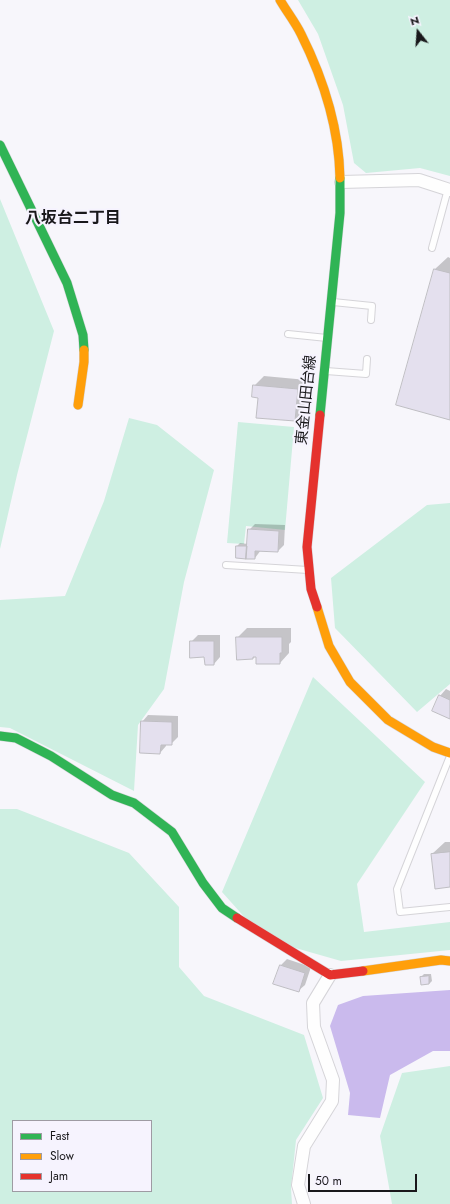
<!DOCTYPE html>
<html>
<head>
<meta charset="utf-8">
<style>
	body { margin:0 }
	#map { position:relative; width:450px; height:1204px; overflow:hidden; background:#f7f6fb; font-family:Jost,sans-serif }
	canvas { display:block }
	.legend { position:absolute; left:12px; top:1120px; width:140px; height:72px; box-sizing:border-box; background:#f6f3fe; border:1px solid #9e9ba3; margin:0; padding:5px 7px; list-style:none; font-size:12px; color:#19181b }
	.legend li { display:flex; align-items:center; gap:8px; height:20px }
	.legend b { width:20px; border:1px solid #9e9ba3 }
	.north { position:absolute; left:398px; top:12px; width:40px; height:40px; -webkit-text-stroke:3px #f6f3fe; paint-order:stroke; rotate:343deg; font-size:11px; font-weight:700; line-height:16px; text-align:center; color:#19181b }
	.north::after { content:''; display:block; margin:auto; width:14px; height:18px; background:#19181b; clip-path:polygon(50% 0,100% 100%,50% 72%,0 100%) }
	.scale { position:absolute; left:308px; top:1174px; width:109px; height:18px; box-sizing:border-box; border:2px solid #19181b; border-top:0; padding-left:5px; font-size:12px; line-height:14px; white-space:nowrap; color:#19181b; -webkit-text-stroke:3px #f6f3fe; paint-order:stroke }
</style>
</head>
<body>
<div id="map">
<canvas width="450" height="1204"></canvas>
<ul class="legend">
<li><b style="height:5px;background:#30b455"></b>Fast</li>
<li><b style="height:5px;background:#ff9f0a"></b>Slow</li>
<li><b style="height:5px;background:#e5322d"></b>Jam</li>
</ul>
<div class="north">N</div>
<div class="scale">50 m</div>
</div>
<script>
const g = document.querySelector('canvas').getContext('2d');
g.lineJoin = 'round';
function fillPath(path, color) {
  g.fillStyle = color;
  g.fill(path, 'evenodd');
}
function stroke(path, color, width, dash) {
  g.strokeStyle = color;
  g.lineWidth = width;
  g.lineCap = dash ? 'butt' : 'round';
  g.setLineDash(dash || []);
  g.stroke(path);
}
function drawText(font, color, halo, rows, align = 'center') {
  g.font = font + ' Jost,"Noto Sans JP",sans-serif';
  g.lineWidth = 4;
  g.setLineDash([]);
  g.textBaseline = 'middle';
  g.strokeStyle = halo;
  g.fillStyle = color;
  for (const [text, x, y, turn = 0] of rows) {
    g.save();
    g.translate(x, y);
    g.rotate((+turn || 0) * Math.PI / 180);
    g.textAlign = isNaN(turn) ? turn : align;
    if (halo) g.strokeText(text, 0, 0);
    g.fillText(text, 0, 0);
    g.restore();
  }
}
fillPath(new Path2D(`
	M298,0H450V176L420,168L366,173L354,163L343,105L318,34Z
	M0,199L54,331L17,475L0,549Z
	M129,418L157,425L214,470L184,582L164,689L138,725L134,791L10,728L0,727V600L65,596L104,501Z
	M238,422L294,427L285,530L246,526L244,544L227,543Z
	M450,503V684L417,712L335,628L331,578L427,505Z
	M313,677L425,782L357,884L364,932L450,922V950L341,961L264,939L222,892Z
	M0,809H17L129,853L179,907V967L204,996L304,1035L323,1098L296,1140L291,1188L292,1204H0ZM13,1121H151V1191H13Z
	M450,1066V1204H392L380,1136L402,1073Z`), '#ceefe2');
fillPath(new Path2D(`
	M450,990V1051H433L390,1075L380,1118L348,1115L350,1093L330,1026L338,1005L363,996Z`), '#cabaed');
fillPath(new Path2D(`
	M448,257L450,258V419L397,404L435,269Z
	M264,376L307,380L304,411L295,420L259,397L254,386Z
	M255,524L285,525L284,545L278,551L261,550L255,558L237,546L240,543L248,544L249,530Z
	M247,628H291V642L289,644V653L280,663L257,656L253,658L237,638Z
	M198,635H220V657L214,664L191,642Z
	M446,689L450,691V718L440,696Z
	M148,715L178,716V737L171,744H166V746L160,753L142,722Z
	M445,842H450V886L432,854Z
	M287,959L311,967L305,985L298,991L275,983L281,965Z
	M424,974H431L432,981L429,984L421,977Z`), '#0003');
const building = new Path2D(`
	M434,269L450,273V420L396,405Z
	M253,385L298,389L295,421L256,418L258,398L252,397Z
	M248,529L279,531L278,552L255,551V559H246Z
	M236,546H247L246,559L236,558Z
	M236,637H282V653H280V664H256V657H253V659L237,660Z
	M190,641H214V665H205L204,657L190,658Z
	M439,695L450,700V719L432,711Z
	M141,721L172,722V745H161L160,754L140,753Z
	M450,852V887L435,889L431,854Z
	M280,965L305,973L299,992L273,984Z
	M429,976V984L421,985L420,977Z`);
fillPath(building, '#e4e0ee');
stroke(building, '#bfbec3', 1);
const lane = new Path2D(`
	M432,248L448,189
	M333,302L372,306L371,320
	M288,334L327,338
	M326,371L366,374L367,359
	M226,565L308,570
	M450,756L397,889L400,912L450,907`);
const street = new Path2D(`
	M341,182L419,180L450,190
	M304,1204L298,1185L304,1146L332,1101L333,1080L314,1027L313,1003L330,975`);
const fast = new Path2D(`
	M0,145L67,283L83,335L84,350
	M320,415L340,213V178
	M0,736L16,738L51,756L112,795L134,803L172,832L203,883L222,908L237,918`);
const slow = new Path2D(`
	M280,0C287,12 295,22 301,34C323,78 339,129 340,178
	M78,405L84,362V350
	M317,607L329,646L350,682L388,720L433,747L450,753
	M363,971L441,960L450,961`);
const jam = new Path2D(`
	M317,607L311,589L307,547L320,415
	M237,918L330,975L363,971`);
stroke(lane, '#d5d4d8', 8);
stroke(street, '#d5d4d8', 14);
stroke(fast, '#d5d4d8', 10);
stroke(slow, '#d5d4d8', 10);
stroke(jam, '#d5d4d8', 10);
stroke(lane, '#fefefe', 6);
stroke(street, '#fefefe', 12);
stroke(fast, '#30b455', 9);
stroke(slow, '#ff9f0a', 9);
stroke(jam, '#e5322d', 9);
drawText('15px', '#19181b', '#f6f3fe', [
	["東金山田台線",307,400,-84]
]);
drawText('bold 16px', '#19181b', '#f6f3fe', [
	["八坂台二丁目",73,219]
]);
</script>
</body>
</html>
